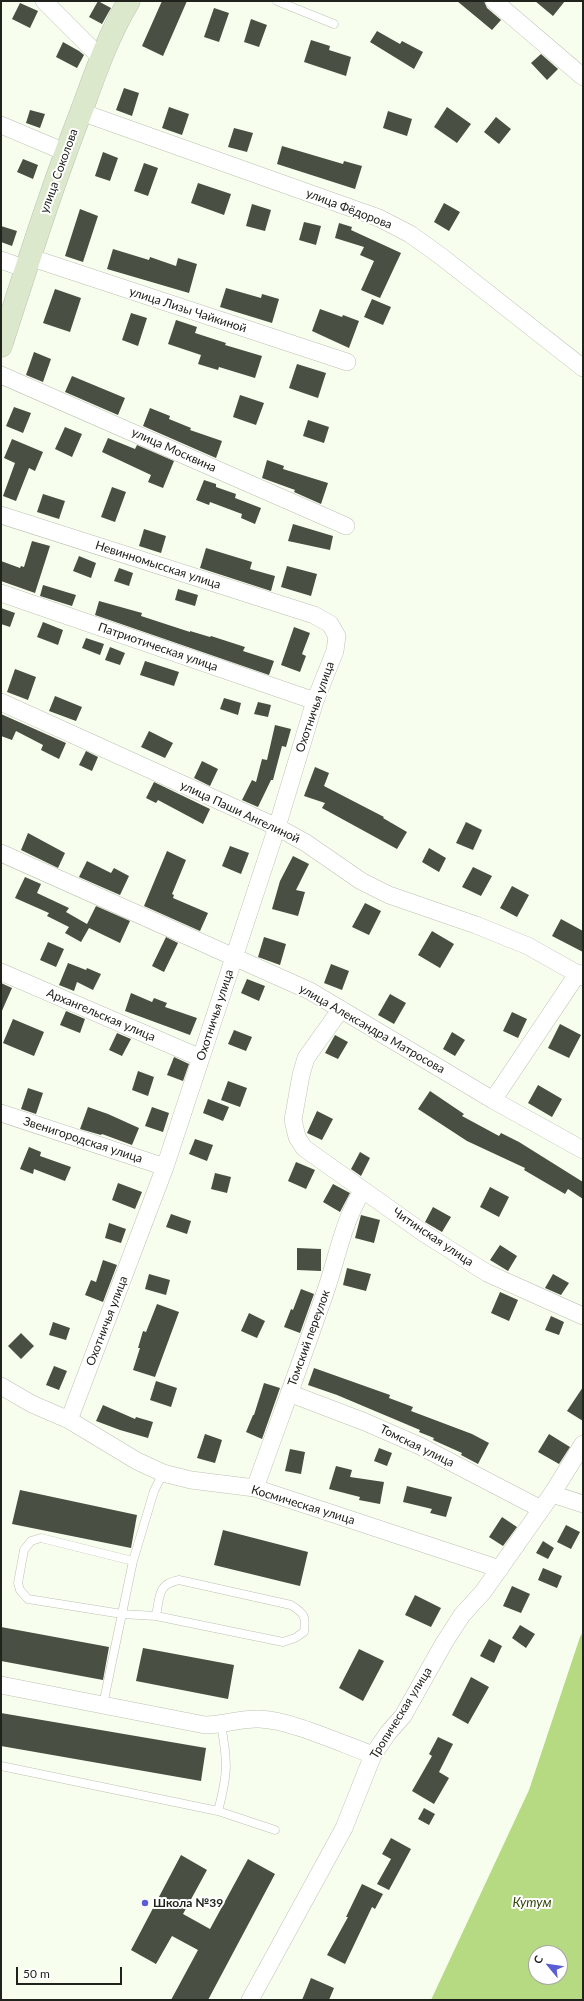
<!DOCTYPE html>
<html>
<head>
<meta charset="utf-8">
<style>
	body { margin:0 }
	#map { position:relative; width:584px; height:2001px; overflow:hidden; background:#f7feee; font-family:Lato,sans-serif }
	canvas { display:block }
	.frame { position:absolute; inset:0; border:2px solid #20221c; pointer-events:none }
	.north { position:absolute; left:528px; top:1945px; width:40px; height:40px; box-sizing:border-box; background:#fff; border:1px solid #a6a7a4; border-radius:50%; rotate:299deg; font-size:11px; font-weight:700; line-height:16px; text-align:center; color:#20221c }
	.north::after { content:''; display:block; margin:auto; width:14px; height:18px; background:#5a5dd4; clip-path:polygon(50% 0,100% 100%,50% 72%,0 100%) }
	.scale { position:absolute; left:16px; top:1967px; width:106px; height:18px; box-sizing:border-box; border:2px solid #20221c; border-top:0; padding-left:5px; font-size:12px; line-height:14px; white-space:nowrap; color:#20221c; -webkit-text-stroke:3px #fff; paint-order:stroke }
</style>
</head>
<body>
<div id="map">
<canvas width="584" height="2001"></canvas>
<div class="frame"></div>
<div class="north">С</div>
<div class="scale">50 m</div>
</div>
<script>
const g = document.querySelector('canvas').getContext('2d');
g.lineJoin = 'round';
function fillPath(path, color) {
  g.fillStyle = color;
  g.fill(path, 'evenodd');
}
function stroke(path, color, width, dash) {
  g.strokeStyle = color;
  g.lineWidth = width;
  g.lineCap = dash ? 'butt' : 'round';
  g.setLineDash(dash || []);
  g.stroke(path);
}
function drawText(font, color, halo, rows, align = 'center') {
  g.font = font + ' Lato,sans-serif';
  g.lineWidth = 4;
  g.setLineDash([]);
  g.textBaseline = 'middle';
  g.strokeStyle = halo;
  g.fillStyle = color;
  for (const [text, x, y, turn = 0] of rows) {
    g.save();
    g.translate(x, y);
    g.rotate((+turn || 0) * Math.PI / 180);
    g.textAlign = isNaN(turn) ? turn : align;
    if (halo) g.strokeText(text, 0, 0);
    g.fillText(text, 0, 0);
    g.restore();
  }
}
fillPath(new Path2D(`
	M583,1632V2000H431L529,1790L580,1637ZM536,1953H560V1977H536Z`), '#b5da82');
fillPath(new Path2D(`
	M98,1L111,8L102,24L89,17Z
	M162,1H187L163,56L142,46Z
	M457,1H484L487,8L501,20L492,30Z
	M535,1H565L553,16Z
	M20,3L38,11L30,28L12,19Z
	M214,8L229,13L219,42L204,37Z
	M251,19L267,25L259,47L244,42Z
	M377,31L400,44L402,41L423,52L414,69L370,42Z
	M311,40L330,46L329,50L351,57L346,76L304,62Z
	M63,42L79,51L84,55L77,68L56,57Z
	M541,54L558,69L547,80L531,63Z
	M124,88L139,93L132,116L116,110Z
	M169,107L189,114L182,135L162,128Z
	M447,107L471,124L457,143L434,127Z
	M30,110L45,114L40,128L26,123Z
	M388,111L412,119L407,136L383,128Z
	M496,117L511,129L499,144L484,132Z
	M234,128L253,133L247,152L228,147Z
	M282,146L343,164L344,161L362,166L355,189L277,164Z
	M103,152L118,158L110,181L95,176Z
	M23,159L38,165L33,179L17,172Z
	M144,163L158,168L148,196L134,191Z
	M198,183L231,194L224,215L191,203Z
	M444,203L460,212L449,231L434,222Z
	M252,204L271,210L265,231L246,226Z
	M80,209L98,216L83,262L65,256Z
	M304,222L321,226L316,245L299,240Z
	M339,223L352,227L351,230L401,253L380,298L361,290L374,261L360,255L364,247L335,238Z
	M1,226L17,231L12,246L1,242Z
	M113,249L149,260L150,257L176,266L178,258L197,264L189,293L107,269Z
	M226,288L261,298L262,294L279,299L272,323L220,307Z
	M55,289L81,298L70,332L43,323Z
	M372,299L391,307L383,325L364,317Z
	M320,309L342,317L343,315L359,321L349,348L312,331Z
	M131,313L147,318L138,346L122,340Z
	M176,320L197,327L195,333L226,343L225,345L262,356L255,378L219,367L218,370L198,364L201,355L168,344Z
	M34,352L51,359L43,382L26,375Z
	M297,364L326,373L318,398L289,388Z
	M72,376L125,398L118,415L65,392Z
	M240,395L264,403L256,425L233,417Z
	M14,407L31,413L23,433L6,426Z
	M150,408L170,416L169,419L191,428L190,430L222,441L216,458L143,426Z
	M308,420L329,427L324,443L303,436Z
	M65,427L82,434L72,457L55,449Z
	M108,438L135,449L137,445L174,461L163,488L148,482L151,475L102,452Z
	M12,439L43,452L35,471L29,468L16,501L3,496L15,463L4,458Z
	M267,460L284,466L283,469L328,483L321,504L294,492L295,490L262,478Z
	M204,480L216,484V487L236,494L235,498L261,508L255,524L241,518L242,514L210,502L209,505L196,500Z
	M112,487L126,492L115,522L101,517Z
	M43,494L65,501L59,519L37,512Z
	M293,524L333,536L330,550L288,541Z
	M144,529L166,536L161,553L139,546Z
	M32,541L50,546L35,593L1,581V561L20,568L21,566L24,567Z
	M206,548L252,562L250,569L275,576L271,591L200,568Z
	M79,556L96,563L91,578L73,571Z
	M287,566L317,574L311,596L281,587Z
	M119,568L133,573L129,586L114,581Z
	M43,585L76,595L72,606L40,596Z
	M178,589L198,595L195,606L175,600Z
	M99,601L142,613L141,616L190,632V631L210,637L211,636L245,647L243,651L274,661L269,675L95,615Z
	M1,608L15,613L10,627L1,624Z
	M43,622L63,630L58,645L37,637Z
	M294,627L310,633L302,654L306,656L300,672L281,665Z
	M86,638L104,644L100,655L82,648Z
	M110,647L125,653L120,665L105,660Z
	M145,661L179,672L174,686L140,675Z
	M15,669L36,677L28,700L7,692Z
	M55,696L82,707L76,721L49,711Z
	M224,698L241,703L238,715L220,709Z
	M258,702L271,705L268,717L254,714Z
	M1,714L66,743L59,759L41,750L43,745L16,731L12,740L1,736Z
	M275,725L291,729L286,747L282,746L273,780H271L258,807L242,800L252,780L256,782L262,759L267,760Z
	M149,731L173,743L165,758L141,747Z
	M86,751L98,757L92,771L79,765Z
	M202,761L218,769L210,786L194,778Z
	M315,767L329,773L324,786L384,817L383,818L407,832L397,849L322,808L325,803L304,796Z
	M154,782L210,809L203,824L158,800L156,803L146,798Z
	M466,822L482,830L473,850L456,843Z
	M28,833L65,853L58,868L21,850Z
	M230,846L249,853L241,874L222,866Z
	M429,848L446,858L439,872L422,862Z
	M167,851L186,860L172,894L174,895L173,898L208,913L200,931L144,906Z
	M293,856L309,864L296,890L305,892L298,916L272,909L280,881Z
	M87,861L111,873L114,868L129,876L120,895L79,877Z
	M473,867L492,876L481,896L462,887Z
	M25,877L41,884L37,893L69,908L66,912L87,924L96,906L130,921L120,943L89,928L81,942L65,933L69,927L47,916L49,913L15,898Z
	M512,886L529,895L517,917L500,908Z
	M365,903L381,911L369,935L352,927Z
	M561,919L583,931V952L552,936Z
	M432,931L454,944L440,968L418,955Z
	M166,937L178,943L164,972L152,966Z
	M264,937L286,944L280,965L258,957Z
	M48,942L64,949L56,967L40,960Z
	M68,963L86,970L87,968L101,974L93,990L77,982L74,991L59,985Z
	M331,964L349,971L342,990L324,983Z
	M247,979L265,986L259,1001L241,993Z
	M1,983L12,988L1,1013Z
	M131,993L152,1002L154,998L167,1003L165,1007L197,1018L190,1035L125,1011Z
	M390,994L406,1003L394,1024L378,1015Z
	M66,1011L85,1019L80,1033L60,1025Z
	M512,1012L527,1019L518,1038L503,1031Z
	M13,1019L44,1032L34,1056L3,1043Z
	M560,1024L581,1035L569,1058L548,1048Z
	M234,1030L252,1037L246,1051L228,1044Z
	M452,1032L465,1040L455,1056L443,1049Z
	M117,1033L131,1039L122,1056L109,1050Z
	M335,1035L348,1042L338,1059L325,1053Z
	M174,1057L189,1064L183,1081L167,1075Z
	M138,1071L154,1077L148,1096L132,1090Z
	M228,1081L247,1088L240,1107L221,1100Z
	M538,1085L562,1099L552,1117L528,1103Z
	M28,1088L43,1093L36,1114L21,1109Z
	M430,1091L464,1114L462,1116L499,1136L501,1133L519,1142L583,1182V1199L568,1189L565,1194L524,1170L525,1168L467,1141L418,1109Z
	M208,1099L229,1107L223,1121L203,1113Z
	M88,1107L108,1114L139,1128L132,1145L102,1134L101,1135L80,1129Z
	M152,1107L169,1113L163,1132L145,1126Z
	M317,1111L333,1119L322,1140L307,1133Z
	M195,1139L213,1145L207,1161L189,1154Z
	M29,1147L41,1152L40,1156L71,1167L65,1181L34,1169L33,1174L20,1169Z
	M360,1152L370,1158L361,1176L351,1169Z
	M296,1162L315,1170L306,1189L288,1181Z
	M215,1173L231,1177L227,1193L211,1189Z
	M118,1183L142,1192L135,1209L112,1200Z
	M333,1184L350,1193L340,1212L323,1202Z
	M490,1187L509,1197L499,1217L480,1207Z
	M433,1207L451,1217L442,1232L425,1222Z
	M171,1214L191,1221L187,1234L166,1227Z
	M361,1215L380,1220L374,1243L355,1238Z
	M109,1223L126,1229L121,1243L105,1238Z
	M500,1245L517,1256L508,1271L490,1260Z
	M297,1248L321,1249V1271L297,1270Z
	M103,1260L117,1265L103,1302L85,1295L91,1280L96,1282Z
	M347,1268L371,1274L366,1291L343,1285Z
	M149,1274L170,1280L166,1295L145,1289Z
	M553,1274L569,1283L561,1295L545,1288Z
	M301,1289L314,1294L300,1333L284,1327L291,1309L293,1310Z
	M500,1292L518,1300L509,1321L491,1313Z
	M157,1304L179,1312L155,1377L133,1370L140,1348H138L143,1331L146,1332Z
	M249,1313L265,1321L257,1338L241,1331Z
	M551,1316L564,1322L559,1335L545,1330Z
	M53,1322L70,1328L66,1340L49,1335Z
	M21,1333L34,1346L21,1359L8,1346Z
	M54,1366L67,1371L59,1390L46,1385Z
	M314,1368L390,1395L389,1398L413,1407L411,1411L472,1434L489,1443L478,1464L461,1455L462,1453L433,1440L434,1438L419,1432L420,1430L337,1395L308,1385Z
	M156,1381L177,1388L171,1407L150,1400Z
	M264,1383L280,1388L262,1439L246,1432L253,1415H254Z
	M583,1387V1421L567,1411Z
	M103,1405L135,1419L136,1417L153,1422L148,1438L120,1430L96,1421Z
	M205,1434L222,1440L215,1463L197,1458Z
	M549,1434L570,1447L559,1464L538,1452Z
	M379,1448L392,1453L387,1466L374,1461Z
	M290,1449L305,1452L301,1474L285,1471Z
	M336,1466L352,1470L350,1477L384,1482L380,1504L359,1500L360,1497L329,1489Z
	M407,1486L452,1497L446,1517L430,1513L432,1509L403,1502Z
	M20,1490L137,1515L131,1548L12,1524Z
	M502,1517L517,1527L503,1546L489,1537Z
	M566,1525L580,1532L571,1549L557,1542Z
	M223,1530L308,1552L300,1586L214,1565Z
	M543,1541L554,1548L548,1559L536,1553Z
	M543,1568L562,1576L557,1588L538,1580Z
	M512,1586L530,1594L521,1613L503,1606Z
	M415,1595L441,1608L431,1627L405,1615Z
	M520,1625L535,1634L526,1648L512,1638Z
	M1,1627L109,1647L103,1680L1,1661Z
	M489,1639L502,1646L494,1663L480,1656Z
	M143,1648L234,1665L228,1699L136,1681Z
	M359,1649L384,1661L363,1701L339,1688Z
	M471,1677L489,1687L468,1724L452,1715Z
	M1,1713L206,1748L201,1781L1,1746Z
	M438,1737L453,1744L439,1772L449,1778L434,1804L412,1791L432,1756L429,1754Z
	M424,1808L435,1814L429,1825L418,1819Z
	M391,1838L411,1849L389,1890L377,1884L391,1859L382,1854Z
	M181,1855L207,1870L183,1914L210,1929L248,1859L275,1874L208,2000H171L198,1950L172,1936L156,1964L131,1950Z
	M362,1884L383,1894L375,1909L372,1907L345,1964L327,1955L348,1917H346Z
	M311,1978L334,1988L329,2000H302Z`), '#494f42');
const service = new Path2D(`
	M277,1L334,24
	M133,1561L41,1538L31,1541L24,1550L18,1583L20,1590L28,1599L122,1614L156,1616L283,1642L295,1638L304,1632C306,1616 305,1614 291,1605L179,1580C157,1584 160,1597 156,1616
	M103,1705L133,1561L154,1491L163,1473
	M1,1766L218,1811L275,1830
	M218,1811C228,1774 228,1762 221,1725`);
const minor = new Path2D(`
	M44,1L101,58
	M494,1L583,77
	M81,112L379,218L410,234L442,257L583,368
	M1,125L65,152
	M29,257L347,362
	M1,260L26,269
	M1,375L346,526
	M1,515L314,615L330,624L337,636L335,651L315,701L277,827L165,1167L69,1420
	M1,593L315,701
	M1,702L277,827L306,843L361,881L389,895L476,925L528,946L583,977
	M1,853L310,991L493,1100L583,1150
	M1,972L201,1058
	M341,1009L306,1058L301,1075L293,1120L297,1137L304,1148L425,1234L487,1273L583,1316
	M493,1100L578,973
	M1,1113L165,1167
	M1,1386L32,1404L69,1420L137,1461L163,1473L191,1480L255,1488L500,1569
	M289,1393L365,1422L420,1446L541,1509
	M255,1488C279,1421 304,1354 327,1287C338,1254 344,1219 363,1190
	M552,1494L583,1504
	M1,1685L205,1725C224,1725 241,1718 259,1719C291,1720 342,1744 373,1755
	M250,2000L344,1828L373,1755L388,1733L403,1716L444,1643L462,1615L483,1592L552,1494L583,1444`);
const secondary = new Path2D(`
	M1,346C27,266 52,186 83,107C96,71 109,34 129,1`);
stroke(service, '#bbc2b3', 9);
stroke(minor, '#bbc2b3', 18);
stroke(secondary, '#bbc2b3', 23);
stroke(service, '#fff', 8);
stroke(minor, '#fff', 17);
stroke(secondary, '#dce8cc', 22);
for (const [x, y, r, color] of [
	[145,1903,4,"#5a5dd4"]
]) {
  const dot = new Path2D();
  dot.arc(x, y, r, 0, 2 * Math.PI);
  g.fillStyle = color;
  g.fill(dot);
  stroke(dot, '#fff', 1.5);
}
drawText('12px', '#20221c', '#fff', [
	["улица Соколова",59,171,-70],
	["улица Фёдорова",349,209,21],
	["улица Лизы Чайкиной",188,310,18],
	["улица Москвина",174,450,24],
	["Невинномысская улица",158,565,18],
	["Патриотическая улица",158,647,19],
	["Охотничья улица",315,707,-71],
	["улица Паши Ангелиной",240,812,25],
	["Архангельская улица",101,1015,23],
	["Охотничья улица",215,1015,-72],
	["улица Александра Матросова",372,1029,30],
	["Звенигородская улица",83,1140,18],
	["Читинская улица",433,1237,34],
	["Охотничья улица",107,1321,-69],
	["Томский переулок",309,1338,-70],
	["Томская улица",417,1446,26],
	["Космическая улица",303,1505,17],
	["Тропическая улица",401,1713,-58]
]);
drawText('bold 12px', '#20221c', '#fff', [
	["Школа №39",153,1903]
], 'left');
drawText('italic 13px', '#324807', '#fff', [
	["Кутум",532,1903]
]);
</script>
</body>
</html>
